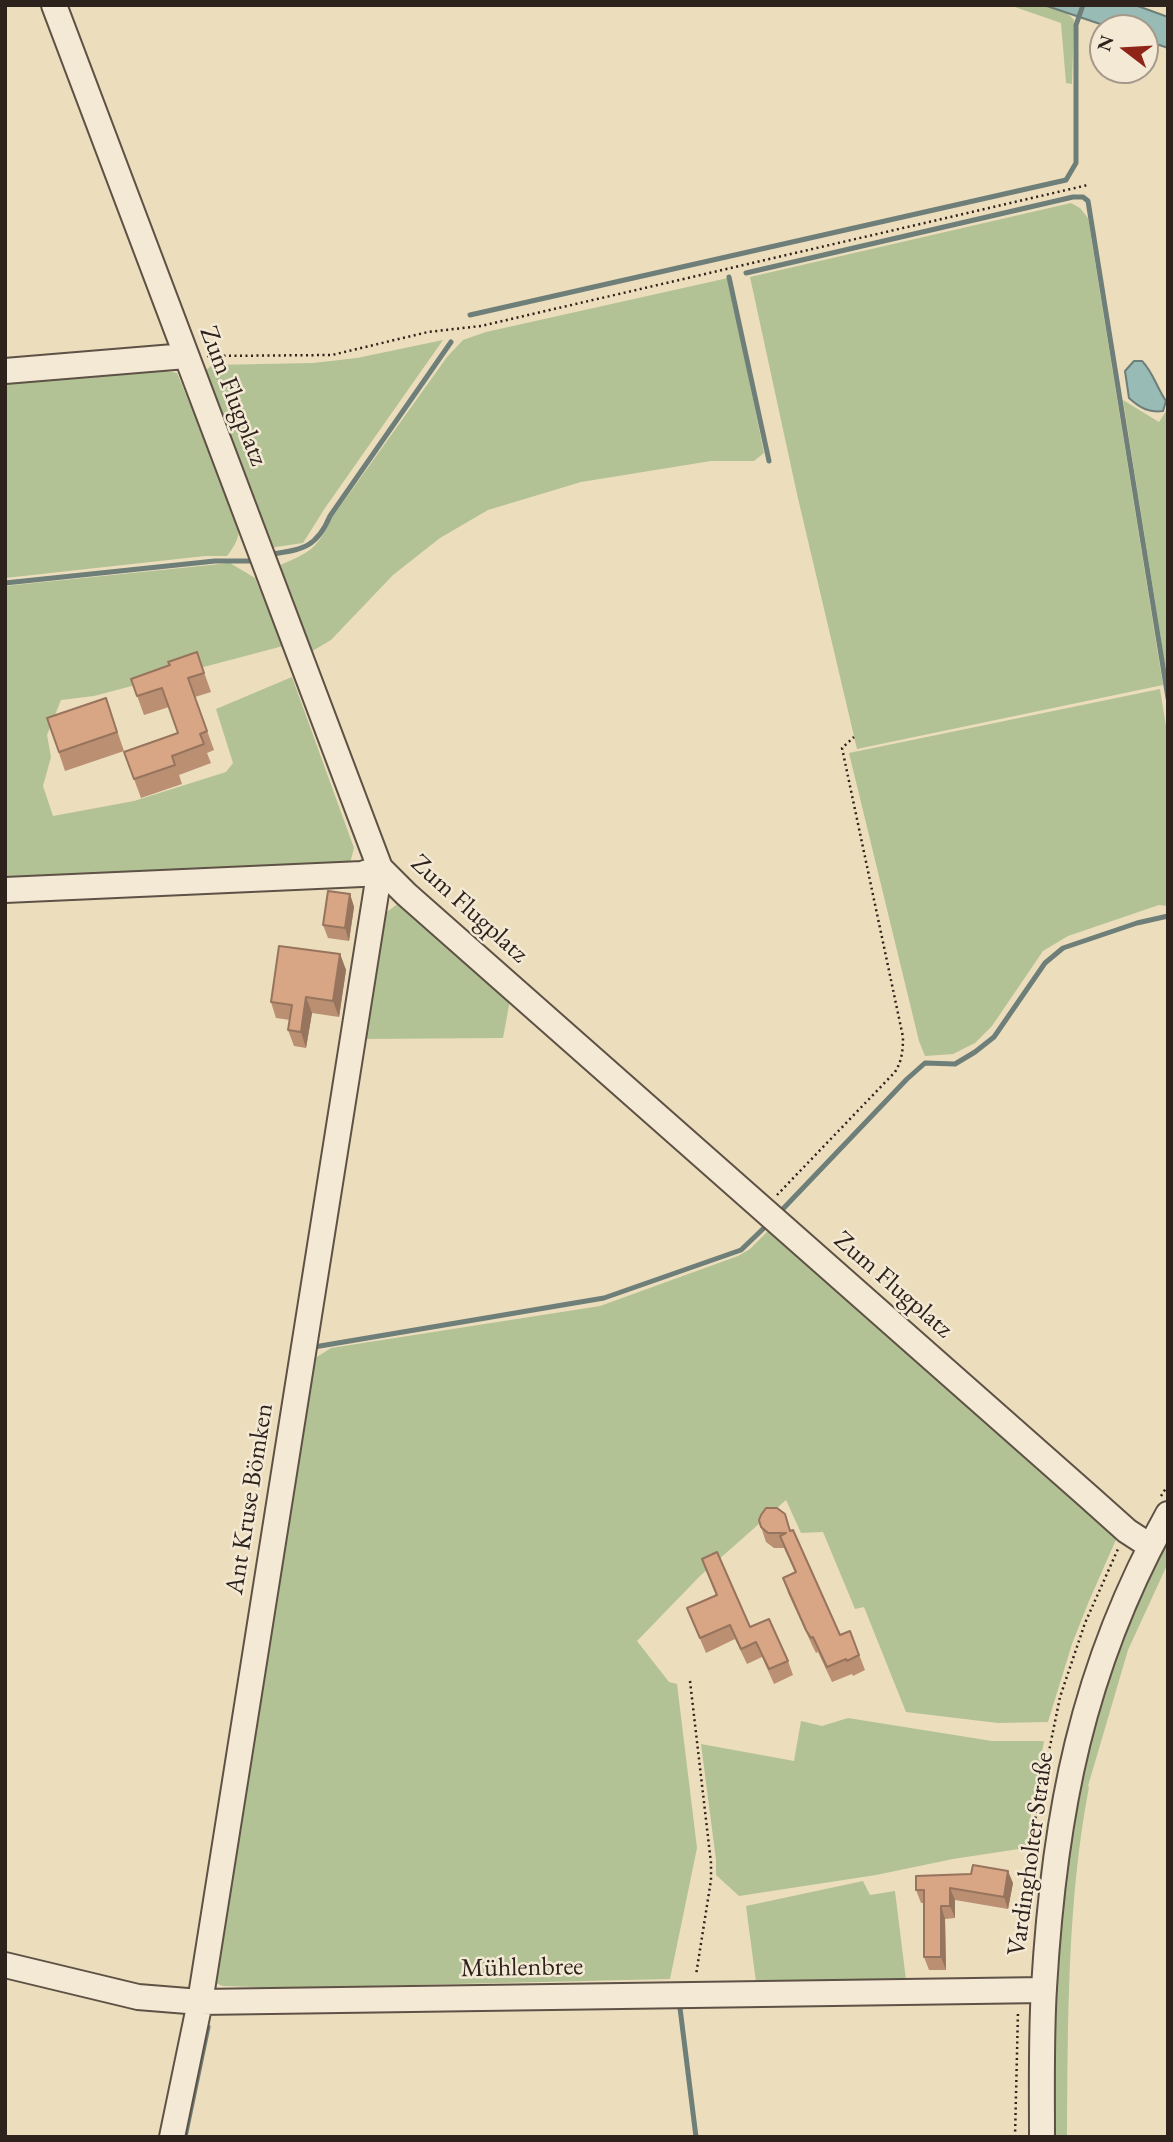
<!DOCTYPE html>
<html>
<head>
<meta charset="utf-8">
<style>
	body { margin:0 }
	#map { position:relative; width:1173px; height:2142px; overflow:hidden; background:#ecddbd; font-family:"EB Garamond",serif }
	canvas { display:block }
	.frame { position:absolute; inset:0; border:7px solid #2e221d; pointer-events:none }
	.north { position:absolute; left:1089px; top:14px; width:70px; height:70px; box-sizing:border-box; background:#f3e9d4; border:2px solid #a4998b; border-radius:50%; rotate:287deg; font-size:19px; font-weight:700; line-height:28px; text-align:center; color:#2e221d }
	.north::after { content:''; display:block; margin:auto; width:24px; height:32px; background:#8f2418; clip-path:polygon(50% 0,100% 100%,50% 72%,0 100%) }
</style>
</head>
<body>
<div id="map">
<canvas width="1173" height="2142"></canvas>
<div class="frame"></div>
<div class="north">N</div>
</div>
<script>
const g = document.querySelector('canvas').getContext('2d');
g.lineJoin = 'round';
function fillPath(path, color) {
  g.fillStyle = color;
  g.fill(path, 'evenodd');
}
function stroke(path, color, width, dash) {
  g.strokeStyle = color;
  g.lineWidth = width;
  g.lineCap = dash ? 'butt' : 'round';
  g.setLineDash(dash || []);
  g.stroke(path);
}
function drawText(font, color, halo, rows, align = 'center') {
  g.font = font + ' "EB Garamond",serif';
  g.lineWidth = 5;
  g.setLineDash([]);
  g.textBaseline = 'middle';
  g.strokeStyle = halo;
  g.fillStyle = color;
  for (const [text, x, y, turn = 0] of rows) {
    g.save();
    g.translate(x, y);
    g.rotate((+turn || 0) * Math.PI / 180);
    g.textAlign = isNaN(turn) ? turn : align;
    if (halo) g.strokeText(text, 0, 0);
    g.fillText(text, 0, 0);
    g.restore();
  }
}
fillPath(new Path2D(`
	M1009,5C1029,5 1060,2 1074,20L1072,84L1066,83L1061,23Z
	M1071,203L1080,208L1088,218L1163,685L857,749L797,494L750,277Z
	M728,278L764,453L754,461H711L581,482L488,510L440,538L393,575L331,640L309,653L276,567C307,553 316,552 331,519L447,357L463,340L486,332Z
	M443,340L325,508L303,543L269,548L206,379L205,371L212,365L313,363L357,358Z
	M154,368L177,373L238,520C241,536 236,544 227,556H205L5,578V379Z
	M1123,400L1159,422L1168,408V683Z
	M230,563L255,578L283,646L94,696L61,700L47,735L51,757L43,786L53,816L134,801L226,772L233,763L216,709L292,677L354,848L349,867L5,883V586Z
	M1160,689L1168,739V906L1159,905L1068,936L1043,951L992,1026L975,1043L953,1054L925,1056L919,1041L849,753Z
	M399,903L510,1000L503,1038L361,1039L380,917Z
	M769,1230L1118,1535L1089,1601L1072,1644L1048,1722L998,1723L906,1712L864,1607L855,1609L823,1532L801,1533L786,1500L700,1576L637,1641L669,1682L677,1684L697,1848L670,1979L285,1988L223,1986L210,1981L312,1360L331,1348L600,1306L738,1256L750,1249Z
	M1168,1530V1563L1128,1650L1088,1786L1089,1787C1067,1902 1068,2020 1067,2137H1049L1058,1895L1099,1688Z
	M848,1718L992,1741H1044L1029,1827V1837L1032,1847L953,1859L876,1875L739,1896L716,1875V1860L701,1744L794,1761L801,1721L822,1726Z
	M863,1881L870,1895L895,1891L906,1980L756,1982L746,1906Z`), '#b2c295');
const water = new Path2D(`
	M1044,5H1135L1168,17V48L1145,40V28H1112Z
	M1134,361H1142C1153,372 1157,388 1166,401L1163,411C1149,413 1140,408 1129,398L1125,371Z`);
fillPath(water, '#99bbb5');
stroke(water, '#6e7e78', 2);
stroke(new Path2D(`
	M746,273L1073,197H1083L1088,201L1168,698
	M729,277L769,461
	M470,315L1066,180L1076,163V25L1083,5
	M271,554C303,550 317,547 330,516L451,342
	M5,583L215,561H251
	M779,1213L907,1079L925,1063L955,1064L975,1052L994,1037L1045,963L1063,948L1137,923L1168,916
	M314,1347L604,1298L741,1250L765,1227
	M680,2008L696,2137
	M185,2137L208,2027`), '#6e7e78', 5);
const minor = new Path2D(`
	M54,5L380,868L406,894L1089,1497L1127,1531L1150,1546
	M5,371L186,356
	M5,890L362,874L380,868
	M5,1965L138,1997L200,2002L1044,1990
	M172,2137L200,2002L380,868
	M1042,2137C1042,2087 1041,2037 1044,1988C1054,1815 1082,1667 1168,1514`);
stroke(minor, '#5e5145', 28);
stroke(new Path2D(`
	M207,356L332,355L428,332L481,326L1088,185
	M777,1195L895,1072C902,1061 903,1050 903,1037L842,748L854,737
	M1161,1496L1168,1485
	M690,1681L711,1863V1880L696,1975
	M1037,1840L1034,1825L1060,1697L1085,1623L1118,1549
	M1015,2137L1018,2011`), '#2e221d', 2.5, [2, 3.5]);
stroke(minor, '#f3e9d4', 24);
fillPath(new Path2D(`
	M197,652L211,692L195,697L214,750L207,753L211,763L179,775L182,784L141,798L124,752L178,733L169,707L144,715L131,679L170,665Z
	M106,698L124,751L65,771L47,718Z
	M350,894L354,907L349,941L328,938L323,925Z
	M340,954L346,970L339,1017L312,1013L306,1048L294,1046L288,1030L290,1020L276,1018L271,1002Z
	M761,1527L791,1531L840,1635L850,1631L865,1670L853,1676L852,1674L832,1682L818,1652L816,1653L812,1645L788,1593L783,1578L795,1572L784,1548H774L766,1542Z
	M702,1559L750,1627L788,1661L793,1675L774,1684L762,1657L747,1664L735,1639L706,1653L687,1608L716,1595Z
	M971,1874L1013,1883L1008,1909L955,1900V1918L945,1919L946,1970H929L924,1957V1903H921L916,1890Z`), '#ba8f72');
fillPath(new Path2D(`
	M350,894L354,907L349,941L345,928Z
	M340,954L346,970L339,1017L333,1001Z
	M306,997L312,1013L306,1048L301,1032Z
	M1008,1871L1013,1883L1008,1909L1004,1897Z
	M950,1888L955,1900V1918L950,1906Z
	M941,1906L945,1919L946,1970L941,1957Z`), '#97745d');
const building = new Path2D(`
	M197,652L204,673L188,678L207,731L200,734L204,744L172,756L175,765L134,779L124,752L178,733L162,688L137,696L131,679L170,665L168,662Z
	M106,698L117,732L59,752L47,718Z
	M328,891L350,894L345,928L323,925Z
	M279,946L340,954L333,1001L306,997L301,1032L288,1030L292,1005L271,1002Z
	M766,1508H777L785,1514L790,1531L793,1530L840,1635L850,1631L859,1655L847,1661L846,1659L827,1667L813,1637L811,1638L806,1630L783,1578L796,1572L780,1536L786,1533H768L761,1527L759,1520L761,1515Z
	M717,1552L750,1627L769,1619L788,1661L769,1669L756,1642L741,1649L730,1625L700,1638L687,1608L717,1595L702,1559Z
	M973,1865L1008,1871L1004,1897L950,1888V1906H941V1957H924V1890H916V1876L971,1874Z`);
fillPath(building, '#d8a685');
stroke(building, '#97745d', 2);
drawText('26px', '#2e221d', '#f3e9d4', [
	["Zum Flugplatz",233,396,69],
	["Zum Flugplatz",469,909,42],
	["Zum Flugplatz",893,1285,41],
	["Ant Kruse Bömken",250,1499,-81],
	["Vardingholter Straße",1031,1854,-82],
	["Mühlenbree",522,1968,-1]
]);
</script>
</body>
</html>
